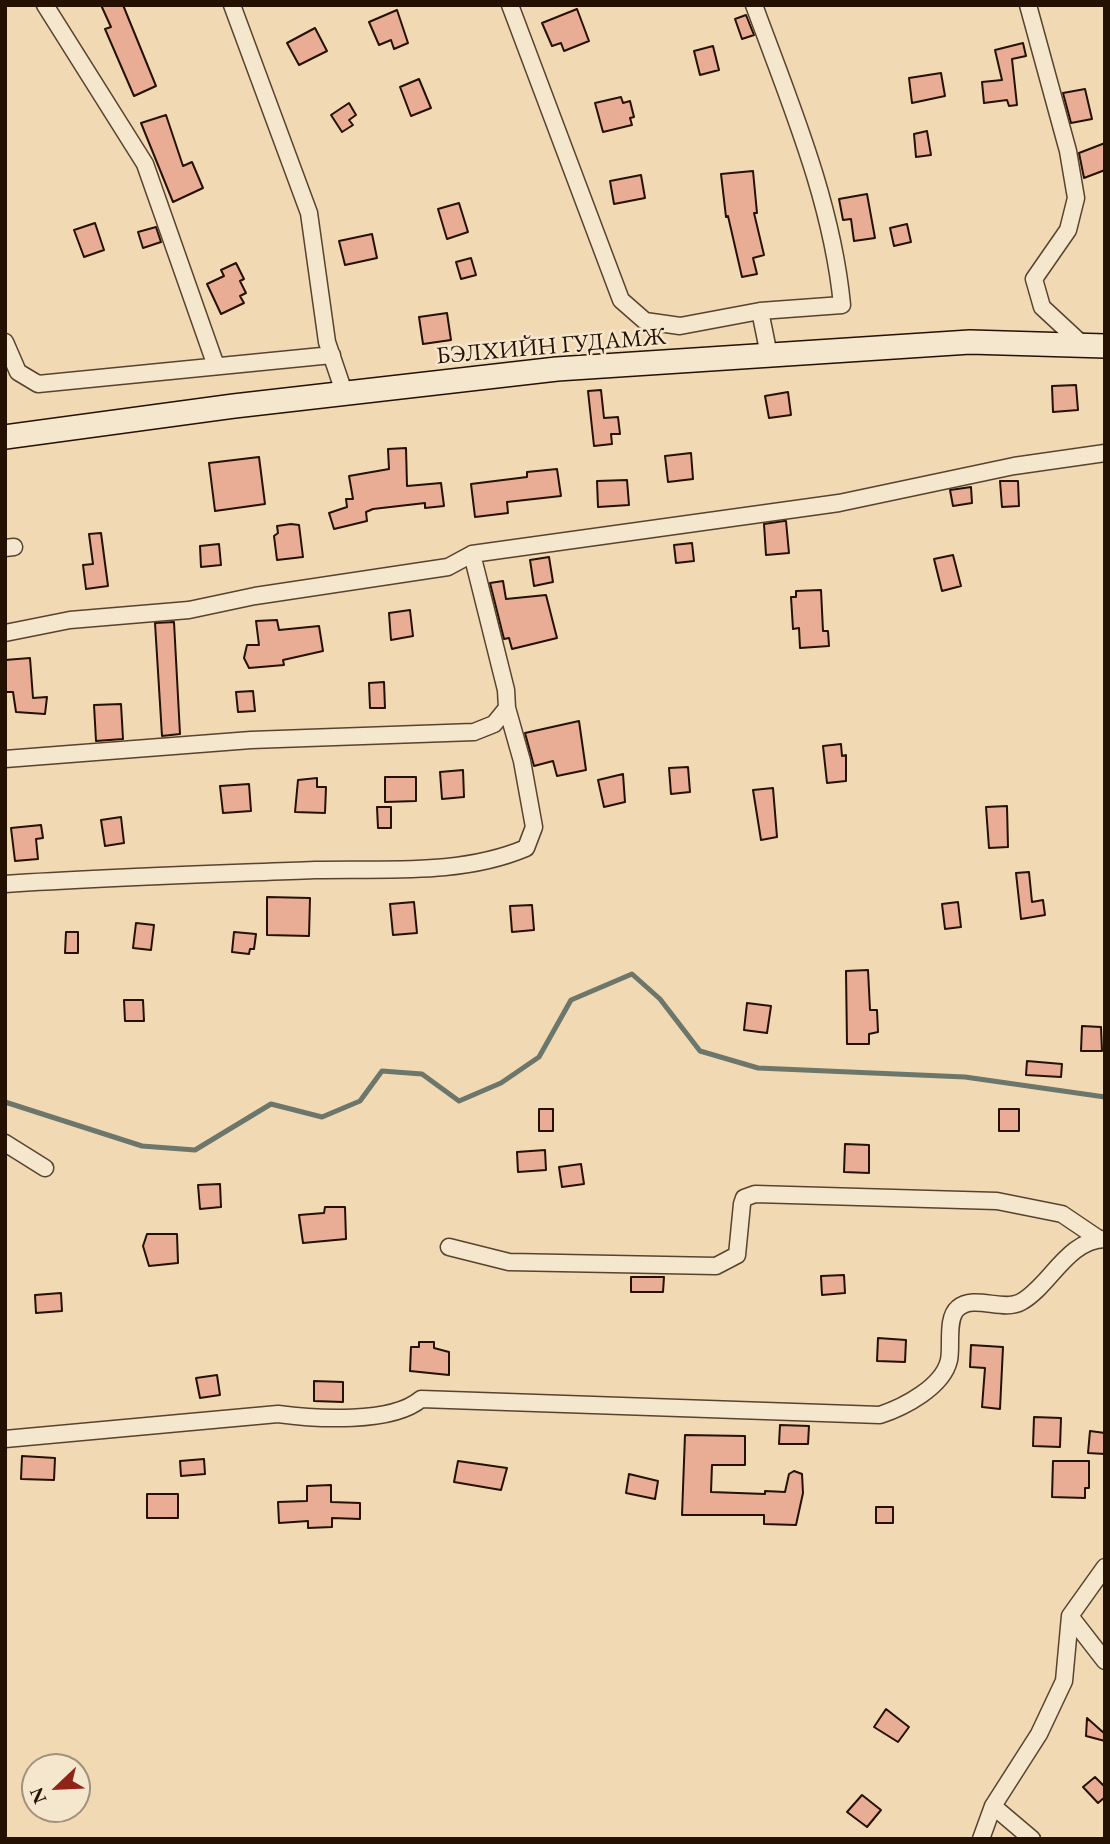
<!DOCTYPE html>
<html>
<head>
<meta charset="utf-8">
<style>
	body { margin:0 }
	#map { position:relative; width:1110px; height:1844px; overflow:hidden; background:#f0d9b3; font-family:"EB Garamond",serif }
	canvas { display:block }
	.frame { position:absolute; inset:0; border:7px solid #251101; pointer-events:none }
	.north { position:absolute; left:21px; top:1753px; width:70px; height:70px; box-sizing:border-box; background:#f5e6ce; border:2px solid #a2917c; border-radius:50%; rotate:247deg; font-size:19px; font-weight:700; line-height:28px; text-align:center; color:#251101 }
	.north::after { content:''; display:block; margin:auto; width:24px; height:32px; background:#8f2418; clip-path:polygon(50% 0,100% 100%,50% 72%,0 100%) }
</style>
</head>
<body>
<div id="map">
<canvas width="1110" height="1844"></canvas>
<div class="frame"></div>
<div class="north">N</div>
</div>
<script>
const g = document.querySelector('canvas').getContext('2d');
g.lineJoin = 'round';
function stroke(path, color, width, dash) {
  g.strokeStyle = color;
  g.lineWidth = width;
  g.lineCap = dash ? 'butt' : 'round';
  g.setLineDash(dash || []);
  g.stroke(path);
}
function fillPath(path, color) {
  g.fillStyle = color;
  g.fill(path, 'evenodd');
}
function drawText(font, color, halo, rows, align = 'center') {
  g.font = font + ' "EB Garamond",serif';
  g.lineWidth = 5;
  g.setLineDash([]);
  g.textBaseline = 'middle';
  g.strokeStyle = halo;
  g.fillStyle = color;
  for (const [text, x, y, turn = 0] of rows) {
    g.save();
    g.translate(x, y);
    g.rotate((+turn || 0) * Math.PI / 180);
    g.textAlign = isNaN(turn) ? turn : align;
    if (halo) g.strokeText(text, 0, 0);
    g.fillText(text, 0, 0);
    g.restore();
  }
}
stroke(new Path2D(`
	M5,1102L142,1146L195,1150L271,1104L322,1117L360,1101L382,1071L422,1074L459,1101L501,1083L539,1057L571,1000L632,974L660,999L700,1051L758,1068L965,1077L1105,1097`), '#6c766b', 5);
const building = new Path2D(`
	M101,5H123L156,86L134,96L105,29L111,27Z
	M577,9L589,41L564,51L561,43L552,46L542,23Z
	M397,10L408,43L394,49L391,40L379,45L369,22Z
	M746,15L754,35L742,39L735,19Z
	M315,28L327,51L299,65L287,43Z
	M1023,43L1026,56L1012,59L1017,105L1009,106L1007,100L984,103L982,82L1002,80L995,50Z
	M713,46L719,70L700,75L694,51Z
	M941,73L945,96L912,103L909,78Z
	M419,79L431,108L411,116L400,87Z
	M1085,89L1092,119L1071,123L1063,93Z
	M621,97L623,103L630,101L634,117L630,118L632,125L603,132L595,103Z
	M349,103L356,115L349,120L353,125L342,132L331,115Z
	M166,115L183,166L192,162L203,188L173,202L141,123Z
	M927,131L931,155L916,157L914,134Z
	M1105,143V170L1084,178L1079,153Z
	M753,171L757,213H754L764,255L753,258L757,274L742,277L728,216L726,217L721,174Z
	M641,175L645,198L614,204L610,181Z
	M867,194L875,238L854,241L851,219L843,220L839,199Z
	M459,203L468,232L447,239L438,209Z
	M95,223L104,250L84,257L74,230Z
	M907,224L911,242L894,246L890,228Z
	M156,227L161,242L143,248L138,232Z
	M372,234L377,258L345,265L339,241Z
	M471,258L476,275L461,279L456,262Z
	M236,263L244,279L240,281L246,293L240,296L244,303L221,314L207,284L224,276L221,270Z
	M447,313L451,340L423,344L419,317Z
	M1076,385L1078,410L1053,412L1052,386Z
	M601,390L604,418L618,417L620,434H611L612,444L594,446L588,391Z
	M788,392L791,415L769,418L765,396Z
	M406,448L407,486L441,483L444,506L425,508V503L373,509L366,512L367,521L334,529L329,513L347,507L346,499H353L349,476L389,469L388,449Z
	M691,453L693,479L668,482L665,456Z
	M259,457L265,504L215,511L209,463Z
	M557,469L561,496L507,502L508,513L475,517L471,484L527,477V472Z
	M627,480L629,505L598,507L597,481Z
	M1000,481H1018L1019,506L1002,507Z
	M971,487L972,503L953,506L950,490Z
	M784,521H786L789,553L766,555L764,524Z
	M291,524L299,525L303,557L277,560L274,536L278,533L277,526Z
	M101,533L108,586L86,589L83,565L93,564L89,534Z
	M692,543L694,561L676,563L674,545Z
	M219,544L221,565L201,567L200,546Z
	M953,555L961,586L942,591L934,559Z
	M549,557L553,582L534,586L530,560Z
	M503,581L506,599L546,595L557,638L512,649L509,638L504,639L490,583Z
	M821,590L823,631H828L829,646L800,648L799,628L793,629L791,597H796V591Z
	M410,610L413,636L391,640L389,613Z
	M277,620L279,630L319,626L323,651L283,660L284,665L249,668L244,658L247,645H259L256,621Z
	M174,622L180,734L162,736L155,623Z
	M30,658L33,698L47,697L45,714L16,712L13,692H5V660Z
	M384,682L385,708H370L369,683Z
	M253,691L255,711L238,712L236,692Z
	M121,704L123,739L96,741L94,705Z
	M579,721L586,770L557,776L553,761L534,766L525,733Z
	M841,744L842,756L846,755V781L827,783L823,746Z
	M688,767L690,792L671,794L669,768Z
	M463,770L464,797L442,799L440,772Z
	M623,774L625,802L604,807L598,780Z
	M385,777H416V801L385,802Z
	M317,778V787H326L325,813L295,812L298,780Z
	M249,784L251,811L223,813L220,786Z
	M773,788L777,837L761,840L753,790Z
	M1007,806L1008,847L989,848L986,807Z
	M377,807H391V828H378Z
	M121,817L124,843L105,846L101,820Z
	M41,825L43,838L36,839L38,859L15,861L11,828Z
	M1029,872L1032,902L1043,900L1045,915L1021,919L1016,873Z
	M267,897L310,898L309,936L267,935Z
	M414,902L417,933L393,935L390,904Z
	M958,902L961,927L945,929L942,904Z
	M532,905L534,930L512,932L510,906Z
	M136,923L154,925L151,950L133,948Z
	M66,932H78V953H65Z
	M234,932L256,934L254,949H250L249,954L232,952Z
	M868,970L870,1010H877L878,1032L869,1034V1044H847L846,971Z
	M124,1000H143L144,1021H125Z
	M747,1003L771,1006L767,1033L744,1030Z
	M1082,1026L1101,1027L1102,1051H1081Z
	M1027,1061L1062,1064L1061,1077L1026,1075Z
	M539,1109H553V1131H539Z
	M999,1109H1019V1131H999Z
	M845,1144L869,1145V1173L844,1172Z
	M545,1150L546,1170L518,1172L517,1152Z
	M581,1164L584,1184L562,1187L559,1167Z
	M220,1184L221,1207L200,1209L198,1185Z
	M325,1207H345L346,1239L303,1243L299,1215L324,1213Z
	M147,1234H177L178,1263L149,1266L143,1246Z
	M844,1275L845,1293L822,1295L821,1276Z
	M631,1277H664L663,1292H631Z
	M61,1293L62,1311L36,1313L35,1295Z
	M878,1338L906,1340L905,1362L877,1361Z
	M419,1342H434V1348L449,1352V1375L410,1371L411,1347H419Z
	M971,1345L1003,1347L1000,1409L982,1407L985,1368L970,1367Z
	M217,1375L220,1395L200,1398L196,1378Z
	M314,1381L343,1382V1402L314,1401Z
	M1034,1417L1061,1418L1060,1447L1033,1446Z
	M780,1425L809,1426L808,1444H779Z
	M1090,1431L1105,1433V1454L1088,1453Z
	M685,1435L745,1436V1465H712L711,1492L765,1494V1491L785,1492L789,1474L794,1471L802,1474L803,1493L796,1525L764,1524V1515H682Z
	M22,1456L55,1458L54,1480L21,1479Z
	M204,1459L205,1474L181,1476L180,1461Z
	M458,1461L507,1468L501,1490L454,1482Z
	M1053,1461H1089V1488H1085V1498L1052,1497Z
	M629,1474L658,1481L655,1499L626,1493Z
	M331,1485V1502L360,1503V1519L332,1518V1527L308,1528V1521L279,1523L278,1502L307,1501V1486Z
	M147,1494H178V1518H147Z
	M876,1507H893V1523H876Z
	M886,1709L909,1727L898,1742L874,1727Z
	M1087,1718L1105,1734V1741L1086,1736Z
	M1095,1777L1105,1787V1797L1098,1803L1083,1787Z
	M862,1795L881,1810L867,1827L847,1812Z`);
fillPath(building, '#e8ad94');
stroke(building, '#251101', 2);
const street = new Path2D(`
	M45,5L145,164L216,366
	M232,5L309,213L327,342L345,395
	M510,5L621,300L645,321L680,326L760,311
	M754,5C790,103 832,201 842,305L760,311L769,355
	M1028,5L1068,151L1076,198L1068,230L1034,279L1042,307L1083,345
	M5,342L18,372L38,384L332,355
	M5,548L14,547
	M5,633L70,620L189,610L255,596L448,567L472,554L839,503L1014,466L1105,453
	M5,759L251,740L474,732L494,724L507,708L506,690L472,554
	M5,884C108,877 211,874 315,870C384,868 460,876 526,848L534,827L522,761L507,708
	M5,1143L45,1168
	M449,1247L509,1262L716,1266L737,1255L742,1204L744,1198L755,1194L997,1201L1062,1214L1099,1239
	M5,1439L278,1414C315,1419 392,1424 421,1399L880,1415C904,1407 943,1387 949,1360C952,1346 946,1318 958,1308C974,1294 1003,1312 1021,1302C1050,1286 1067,1240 1105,1239
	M1070,1616L1105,1661
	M993,1806L1032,1839
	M981,1839L993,1806L1039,1734L1064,1681L1070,1616L1105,1567`);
const secondary = new Path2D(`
	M5,437L234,406L557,369L970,342L1105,346`);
stroke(street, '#58432e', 19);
stroke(secondary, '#251101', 26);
stroke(street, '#f5e6ce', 16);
stroke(secondary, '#f5e6ce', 23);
drawText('24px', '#251101', '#f5e6ce', [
	["БЭЛХИЙН ГУДАМЖ",551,347,-5]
]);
</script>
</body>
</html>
